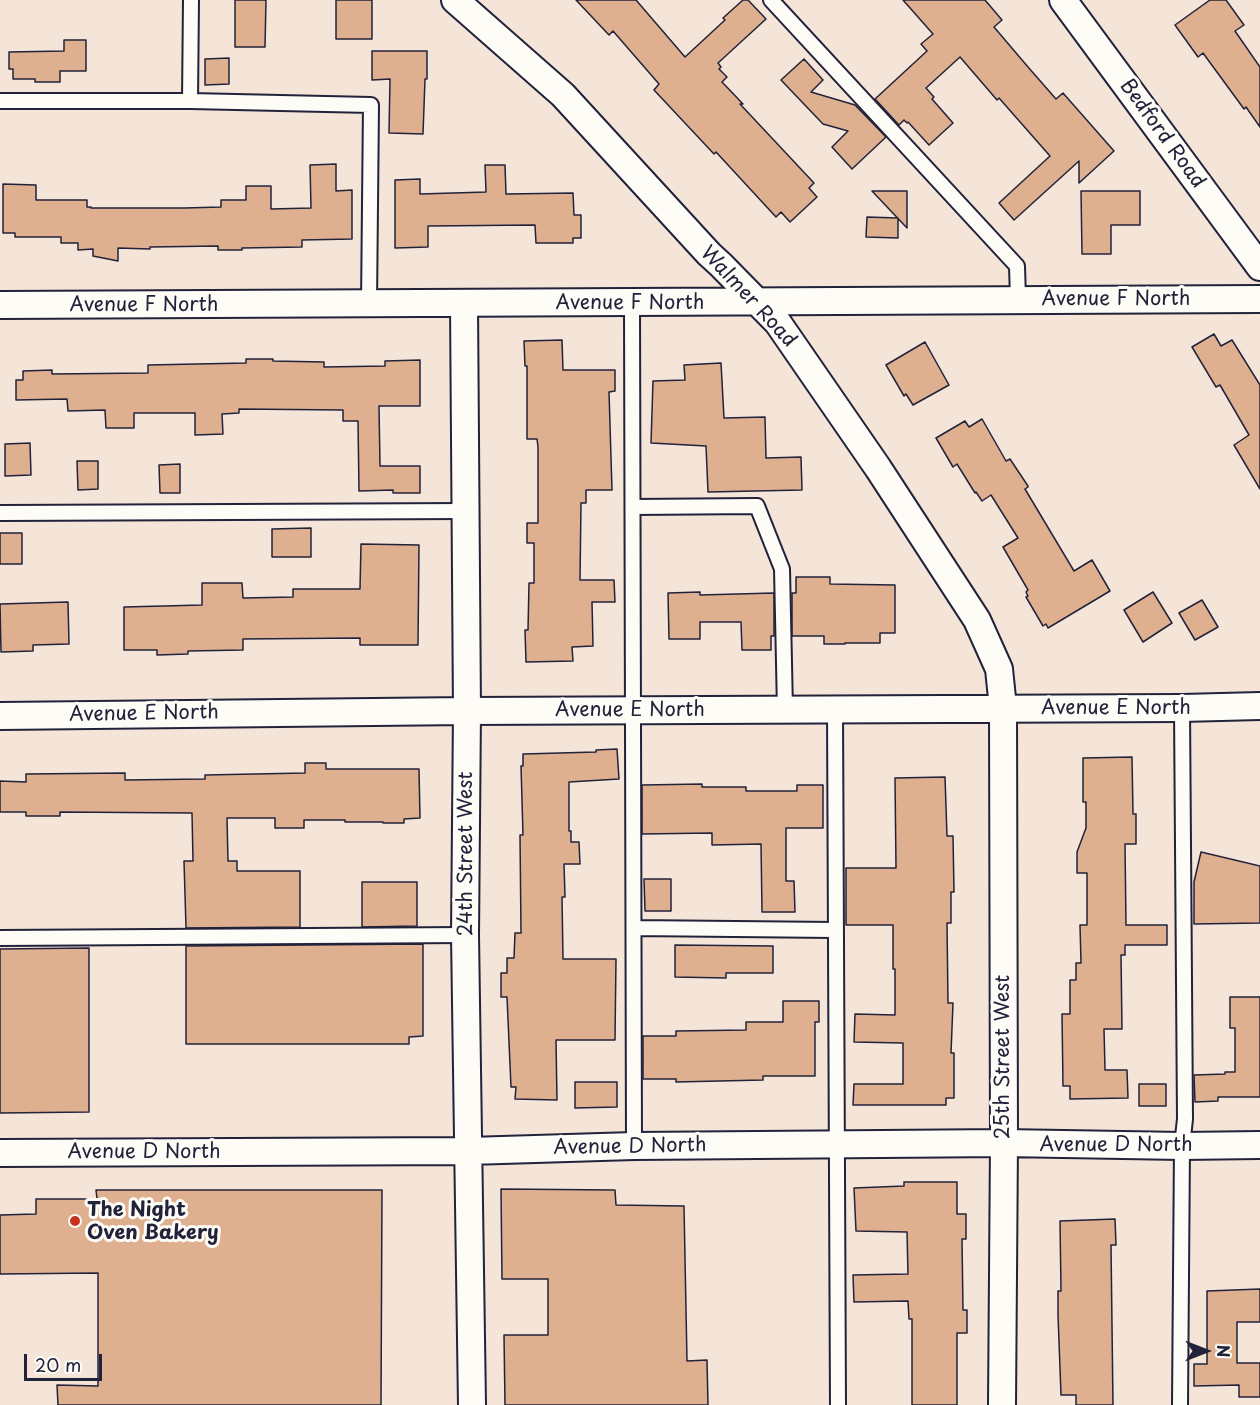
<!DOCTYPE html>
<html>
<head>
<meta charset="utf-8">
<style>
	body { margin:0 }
	#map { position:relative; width:1260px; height:1405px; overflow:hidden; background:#f4e5d8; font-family:"Playpen Sans",sans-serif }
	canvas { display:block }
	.north { position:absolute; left:1176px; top:1321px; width:60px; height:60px; -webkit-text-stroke:4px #fdfcf7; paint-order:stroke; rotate:90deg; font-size:16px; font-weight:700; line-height:24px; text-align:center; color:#22223b }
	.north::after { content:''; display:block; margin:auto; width:21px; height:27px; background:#22223b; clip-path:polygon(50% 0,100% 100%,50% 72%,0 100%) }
	.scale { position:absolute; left:24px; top:1354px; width:78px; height:27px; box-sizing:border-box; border:3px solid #22223b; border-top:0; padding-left:8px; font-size:18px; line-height:21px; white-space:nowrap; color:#22223b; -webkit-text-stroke:4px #fdfcf7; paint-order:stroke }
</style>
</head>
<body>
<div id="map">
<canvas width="1260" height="1405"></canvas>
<div class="north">N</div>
<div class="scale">20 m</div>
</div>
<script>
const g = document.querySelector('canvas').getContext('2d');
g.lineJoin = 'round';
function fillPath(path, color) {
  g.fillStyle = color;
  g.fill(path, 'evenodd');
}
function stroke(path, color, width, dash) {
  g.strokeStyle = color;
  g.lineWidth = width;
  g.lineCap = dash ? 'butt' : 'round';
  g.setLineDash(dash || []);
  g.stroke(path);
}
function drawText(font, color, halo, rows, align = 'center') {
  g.font = font + ' "Playpen Sans",sans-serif';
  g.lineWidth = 6;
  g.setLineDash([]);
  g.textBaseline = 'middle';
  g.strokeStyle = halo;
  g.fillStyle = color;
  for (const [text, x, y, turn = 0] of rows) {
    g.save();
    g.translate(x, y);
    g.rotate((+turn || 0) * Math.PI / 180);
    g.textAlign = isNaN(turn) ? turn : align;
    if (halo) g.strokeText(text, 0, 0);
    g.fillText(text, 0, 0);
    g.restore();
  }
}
const building = new Path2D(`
	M235,0H266L265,47H235Z
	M336,0H372V39H336Z
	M576,0H636L685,57L725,20L723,18L743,0H748L766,19L718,63L721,67L719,69L727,77L722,82L743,104H740L814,183L809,188L817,197L790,222L781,212L776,217L716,152L714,154L654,90L659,84L613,31L609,35Z
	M903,0H985L1002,20L994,27L1028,67L1056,99L1063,93L1114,151L1079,183V161L1014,220L999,203L1050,156L999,98L997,100L960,57L926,88L934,97L932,99L953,123L929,145L908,122L907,123L904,120L899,125L875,99L927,51L921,44L933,34Z
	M1210,0H1226L1244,25L1235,31L1260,67V127L1246,107L1244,109L1203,53L1198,57L1175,25Z
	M64,40H86V71H60V82H35V79H13V69H9V52L64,51Z
	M372,51H427V79H425L423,134L389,133L390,79L372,80Z
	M229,58V84L205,85V59Z
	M804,59L823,80L811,92L855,105L886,137L852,169L832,147L848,131L823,124L781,80Z
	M336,164V191L352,190V239L302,240V247L242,248V250H218V246L150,247V249L118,248V261L93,256V249L78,250V243H61V237H15V233H3V184L36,185V200H87V207H91V208H184L221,207V200H246V186H271V209L311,208L310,165Z
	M485,165H505L506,194L573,193L574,215H581V238H573V243H536L535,225L428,226V247L395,248V180L420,179V194L486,192Z
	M872,191H907V228Z
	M1081,191H1140V225H1111V254H1082Z
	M867,217L898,218V238L866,237Z
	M1214,334L1221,346L1232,340L1260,385V489L1234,445L1249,435L1220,385L1216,387L1192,347Z
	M562,340L563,370H615V391L609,392L612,490H586V503H581L580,580H614L615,602H592L593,646L572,647L573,661L526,662L525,630H528L529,583H534V543H527V523H538V447L537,439H527V366H525L524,341Z
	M925,342L949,385L913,405L906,394L904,396L886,365Z
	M246,359H273V361L324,362V367L385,366V361L420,360V406H379L380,466H420V493H393V490L359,491L358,421H343V410L239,409V413L222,414L223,434L195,435V413H134V428H106L105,410L68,411L67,399L16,400V380H23V371L52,370V374L148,373V365L246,363Z
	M721,363L724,418L765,417L766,458L801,457L802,490L708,492L706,446L651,443L653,381L685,380L684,365Z
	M982,419L1006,461L1010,459L1028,486V487L1025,489L1074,571L1092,560L1110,591L1048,628L1046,624L1043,626L1026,597L1028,596L1026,592L1028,590L1003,547L1018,538L991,495L982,501L976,492L975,493L957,464L953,467L936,438L965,421L969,427Z
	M30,443L31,475L5,476V444Z
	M77,461H98V489L78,490Z
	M180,464V493H160L159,465Z
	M311,528V557H272V529Z
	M0,533H22V564H0Z
	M361,544L419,545L418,645H360V638L243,639V650L188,651V654L157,655V650H124V607L202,605V583H242L243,598L293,597V589H360Z
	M796,577H830V584L895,585V633H880V643H845V644H824V636H792V593H796Z
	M700,592V595L774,593V636H771V650H742L741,622H700V639H669L668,593Z
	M1153,592L1172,623L1143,642L1124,610Z
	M1202,600L1218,627L1195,640L1179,613Z
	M68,602L69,644L33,645V651L1,652L0,604Z
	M617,749L619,779L569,782V831H571V842H579L580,864H564L565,897H562L563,959H616L615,1040H556L557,1100L515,1099L516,1087H511L507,997H501V973H507V958H514L515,933H521L520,835H523L521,766H523V754L596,752V750Z
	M1132,757L1133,814H1136V844H1125L1126,925H1167V945H1125V955H1121L1122,1029H1104L1105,1070H1127L1128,1098L1070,1099V1086H1063L1062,1014H1070V980H1076V963H1081L1080,925H1087V873H1077V852L1086,828V802H1083V758Z
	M305,763H326V769H419L420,818L404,819V823H383V822H345V820H304V828H275V818H227L228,861H237V871H300V927L186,928L184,861H193L192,813L60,812V816H26V812H0V781L26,782V774L125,773V780L205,779V775L305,773Z
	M945,777L947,836H953L954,892H951V923H947L948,1003H953L951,1053H954V1098H946V1105H853L854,1084H903V1043L854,1042L855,1014L895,1015V969H893V925H846V868H896L895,778Z
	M702,784V787H746V791H797V785H823V828H786V881H794L795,912H762L761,844L712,845V833L642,834V785Z
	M1201,852L1260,866V923L1194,924V882Z
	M644,879H671V911H645Z
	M362,882H417V926L362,927Z
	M423,944V1036L409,1037V1044H186V946Z
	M675,945L773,946V973H726V978L675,977Z
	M89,948V1112L0,1113V949Z
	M1230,997H1260V1097H1218V1101L1195,1102L1194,1075L1225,1074V1072H1235V1028H1230Z
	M783,1001H819V1022H815V1076H763V1080L676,1082V1079H643V1036H676V1031L746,1030V1022H783Z
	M575,1082H617V1107L575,1108Z
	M1139,1084H1166V1106H1139Z
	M904,1182H957V1214H966V1239H962L963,1310H967V1333H957V1405H912V1319H909L908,1301L854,1302L853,1275L908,1274L907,1232L856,1231L854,1188L904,1186Z
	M501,1189L615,1190L616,1205L684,1206L687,1361L707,1360L708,1405H505L504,1335H548V1279H502Z
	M96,1190H382L381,1405H58L57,1385L98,1386V1273L0,1274V1215L36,1214V1199H97Z
	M1115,1219L1116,1245H1111L1113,1405H1076V1395H1061L1058,1315V1291H1061L1060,1221Z
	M1260,1289V1322H1237V1363H1260V1397H1239V1385L1194,1386V1364H1207V1291Z`);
fillPath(building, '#deb08f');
stroke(building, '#22223b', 1.5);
const lane = new Path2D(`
	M771,0L1017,266L1018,299
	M0,101H190L371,105L369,304
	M190,101L191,0
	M632,303L634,1146
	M633,507L757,506L782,569L785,710
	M0,513L466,511
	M835,709L838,1405
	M634,928L835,930
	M0,938L465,935
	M1180,1405L1182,1146L1185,1119L1182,708`);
const street = new Path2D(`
	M455,0L563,95L709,254L721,265L778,323L878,468L977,620L999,669L1003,708L1004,1143L1002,1405
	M1063,0L1260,267
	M464,303L467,711L465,935L472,1405
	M0,305C420,304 840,302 1260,299
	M0,716L467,711L1182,708L1260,706
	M0,1153L469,1151L634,1146L1004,1143L1182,1146L1260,1145`);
stroke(lane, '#22223b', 18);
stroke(street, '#22223b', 30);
stroke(lane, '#fdfcf7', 14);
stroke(street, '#fdfcf7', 26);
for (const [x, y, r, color] of [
	[75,1221,6,"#c8321e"]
]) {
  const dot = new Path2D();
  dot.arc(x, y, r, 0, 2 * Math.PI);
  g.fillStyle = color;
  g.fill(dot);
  stroke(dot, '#fdfcf7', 2);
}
drawText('20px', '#22223b', '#fdfcf7', [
	["Bedford Road",1162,134,54],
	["Walmer Road",748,297,47],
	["Avenue F North",1116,299],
	["Avenue F North",630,303],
	["Avenue F North",144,305],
	["Avenue E North",1116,708],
	["Avenue E North",630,710],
	["Avenue E North",144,714,-1],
	["24th Street West",466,854,-90],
	["25th Street West",1003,1057,-90],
	["Avenue D North",1116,1145],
	["Avenue D North",630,1147,-1],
	["Avenue D North",144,1152]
]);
drawText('bold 20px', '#22223b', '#fdfcf7', [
	["The Night",87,1210],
	["Oven Bakery",87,1233]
], 'left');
</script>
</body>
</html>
